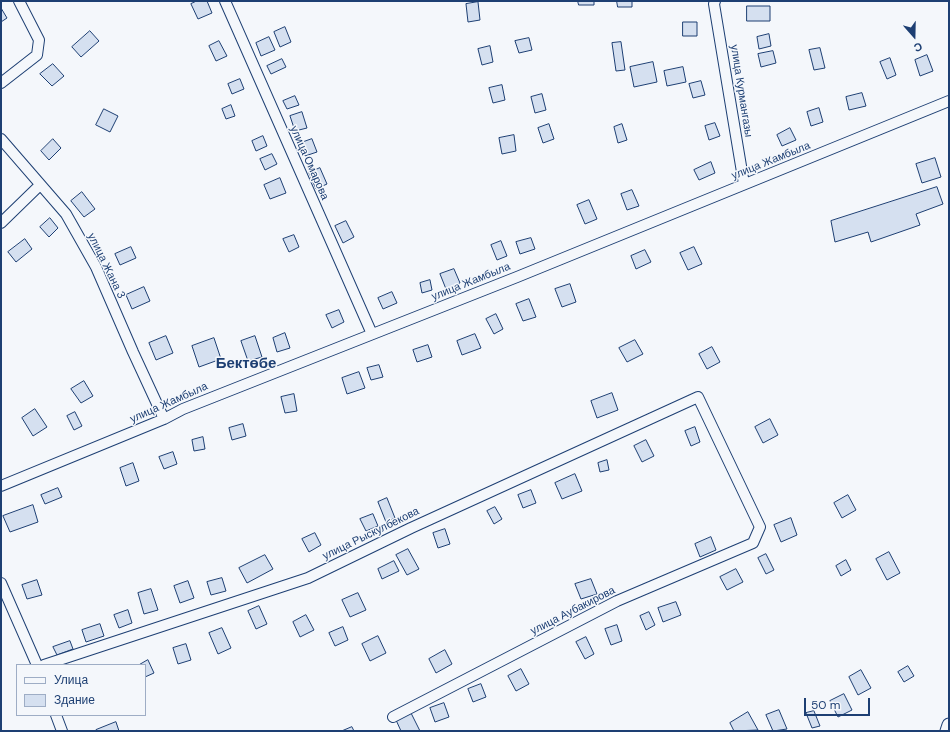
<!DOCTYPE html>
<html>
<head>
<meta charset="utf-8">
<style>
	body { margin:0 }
	#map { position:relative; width:950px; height:732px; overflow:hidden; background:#f4f7fb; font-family:"DM Sans",sans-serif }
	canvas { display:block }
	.frame { position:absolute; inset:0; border:2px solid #1d3f73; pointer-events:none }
	.legend { position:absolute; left:16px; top:664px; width:130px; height:52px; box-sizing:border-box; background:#f4f7fb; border:1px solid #9eadc5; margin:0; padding:5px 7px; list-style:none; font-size:12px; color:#1d3f73 }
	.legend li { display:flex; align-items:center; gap:8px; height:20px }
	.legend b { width:20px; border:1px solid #9eadc5 }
	.north { position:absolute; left:894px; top:16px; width:40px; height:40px; -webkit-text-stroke:3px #f4f7fb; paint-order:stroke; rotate:160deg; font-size:11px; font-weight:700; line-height:16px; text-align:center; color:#1d3f73 }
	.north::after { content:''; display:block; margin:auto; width:14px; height:18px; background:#1d3f73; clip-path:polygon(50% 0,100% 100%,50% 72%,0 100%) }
	.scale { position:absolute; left:804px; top:698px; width:66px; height:18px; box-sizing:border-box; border:2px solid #1d3f73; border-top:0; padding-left:5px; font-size:12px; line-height:14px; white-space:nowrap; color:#1d3f73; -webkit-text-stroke:3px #f4f7fb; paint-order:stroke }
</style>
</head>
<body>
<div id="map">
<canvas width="950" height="732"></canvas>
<div class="frame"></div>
<ul class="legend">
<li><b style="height:5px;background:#f4f7fb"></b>Улица</li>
<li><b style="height:11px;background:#d5e0f0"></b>Здание</li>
</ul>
<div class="north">С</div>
<div class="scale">50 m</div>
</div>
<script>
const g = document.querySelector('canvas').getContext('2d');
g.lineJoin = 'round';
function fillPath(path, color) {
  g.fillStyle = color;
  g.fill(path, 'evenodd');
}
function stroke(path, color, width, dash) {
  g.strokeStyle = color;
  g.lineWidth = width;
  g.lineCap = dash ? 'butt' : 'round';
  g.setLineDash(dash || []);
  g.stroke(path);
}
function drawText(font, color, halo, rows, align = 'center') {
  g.font = font + ' "DM Sans",sans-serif';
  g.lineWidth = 3;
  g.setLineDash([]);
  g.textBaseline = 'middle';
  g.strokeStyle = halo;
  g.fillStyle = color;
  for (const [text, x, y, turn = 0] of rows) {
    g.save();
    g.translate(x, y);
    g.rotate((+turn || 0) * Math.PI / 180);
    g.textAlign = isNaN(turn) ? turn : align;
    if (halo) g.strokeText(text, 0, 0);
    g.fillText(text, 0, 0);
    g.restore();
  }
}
const building = new Path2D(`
	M197,1H207L212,13L198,19L191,4Z
	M578,1H594V5H579Z
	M617,1H632V7H618Z
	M478,2L480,20L468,22L466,4Z
	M747,6H770V21H747Z
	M1,8L7,18L1,22Z
	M683,22H697V36H683Z
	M285,27L291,42L280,47L274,32Z
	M90,31L99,41L81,57L72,47Z
	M769,34L771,46L759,49L757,37Z
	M269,37L275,50L261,56L256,43Z
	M529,38L532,50L519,53L515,41Z
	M219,41L227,56L216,61L209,46Z
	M621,42L625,70L616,71L612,43Z
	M490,46L493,62L482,65L478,49Z
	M820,48L825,68L814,70L809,50Z
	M773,51L776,63L761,67L758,54Z
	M927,55L933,71L920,76L915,60Z
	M890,58L896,75L887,79L880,62Z
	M282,59L286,67L271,74L267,66Z
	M653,62L657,82L634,87L630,67Z
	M53,64L64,76L52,86L40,74Z
	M683,67L686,82L667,86L664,71Z
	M240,79L244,89L232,94L228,84Z
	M701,81L705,95L693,98L689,84Z
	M502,85L505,100L493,103L489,88Z
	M862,93L866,106L849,110L846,97Z
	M542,94L546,110L535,113L531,97Z
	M295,96L299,105L287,109L283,101Z
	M231,105L235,116L226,119L222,109Z
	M819,108L823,122L811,126L807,112Z
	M104,109L118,116L110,132L96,125Z
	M302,112L307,128L295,131L290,116Z
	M715,123L720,136L709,140L705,126Z
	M549,124L554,139L543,143L538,128Z
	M622,124L627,140L618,143L614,127Z
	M790,128L796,140L782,146L777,135Z
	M514,135L516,151L502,154L499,138Z
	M263,136L267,146L256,151L252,141Z
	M53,139L61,148L49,160L41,151Z
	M312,139L317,152L305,156L301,143Z
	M272,154L277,164L265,170L260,159Z
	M935,158L941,177L922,183L916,164Z
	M711,162L715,173L699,180L694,170Z
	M320,168L327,184L316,189L309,173Z
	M280,178L286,193L270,199L264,185Z
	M937,187L943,204L916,214L920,225L871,242L868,232L835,242L831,221Z
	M632,190L639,206L627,210L621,194Z
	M82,192L95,209L84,217L71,201Z
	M589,200L597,219L585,224L577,205Z
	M50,218L58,228L49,237L40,227Z
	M346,221L354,237L343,243L335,226Z
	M294,235L299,247L289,252L283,239Z
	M531,238L535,249L520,254L516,242Z
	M25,239L32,249L16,262L8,252Z
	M501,241L507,256L497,260L491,245Z
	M131,247L136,258L120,265L115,254Z
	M694,247L702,264L688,270L680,253Z
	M645,250L651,262L636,269L631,256Z
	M454,269L460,283L446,289L440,274Z
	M430,280L432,290L422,293L420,283Z
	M570,284L576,302L562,307L555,289Z
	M144,287L150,301L132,309L126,295Z
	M392,292L397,303L383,309L378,298Z
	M529,299L536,317L523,321L516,304Z
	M339,310L344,322L332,328L326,315Z
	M496,314L503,329L494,334L486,319Z
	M285,333L290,348L277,352L273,338Z
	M475,334L481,348L462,355L457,341Z
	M166,336L173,353L156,360L149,343Z
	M255,336L262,357L248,361L241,341Z
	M214,338L221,359L199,367L192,346Z
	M635,340L643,354L627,362L619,348Z
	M428,345L432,357L417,362L413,350Z
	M712,347L720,362L707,369L699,354Z
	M379,365L383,377L371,380L367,368Z
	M359,372L365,388L347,394L342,378Z
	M84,381L93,396L81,403L71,389Z
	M612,393L618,410L597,418L591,401Z
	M294,394L297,411L285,413L281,397Z
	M35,409L47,427L33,436L22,418Z
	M75,412L82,426L74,430L67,416Z
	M770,419L778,435L763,443L755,427Z
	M243,424L246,436L232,440L229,428Z
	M695,427L700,442L691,446L685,431Z
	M203,437L205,449L194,451L192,440Z
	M646,440L654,456L642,462L634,446Z
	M173,452L177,464L164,469L159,457Z
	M607,460L609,470L600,472L598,463Z
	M133,463L139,481L126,486L120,468Z
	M575,474L582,491L562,499L555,483Z
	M58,488L62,497L45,504L41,495Z
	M531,490L536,503L523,508L518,495Z
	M848,495L856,510L842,518L834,503Z
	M387,498L395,518L386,522L378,502Z
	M33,505L38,522L10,532L3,516Z
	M495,507L502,519L494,524L487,511Z
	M373,514L378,526L366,531L360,519Z
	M791,518L797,535L781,542L774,525Z
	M445,529L450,544L438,548L433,533Z
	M315,533L321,545L309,552L302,539Z
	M711,537L716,550L700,557L695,544Z
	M408,549L419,569L407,575L396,555Z
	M889,552L900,573L887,580L876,559Z
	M766,554L774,570L766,574L758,558Z
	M265,555L273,569L247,583L239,568Z
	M846,560L851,570L841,576L836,566Z
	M394,561L399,571L382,579L378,569Z
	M736,569L743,582L727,590L720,577Z
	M222,578L226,591L211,595L207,582Z
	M591,579L597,594L581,599L575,584Z
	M37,580L42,595L27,599L22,585Z
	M188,581L194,598L180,603L174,586Z
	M151,589L158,610L144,614L138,593Z
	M358,593L366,610L350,617L342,600Z
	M676,602L681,615L663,622L658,608Z
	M259,606L267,624L256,629L248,611Z
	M128,610L132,623L119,628L114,615Z
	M649,612L655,625L646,630L640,616Z
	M306,615L314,630L300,637L293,622Z
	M100,624L104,636L86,642L82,630Z
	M617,625L622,641L611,645L605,629Z
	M343,627L348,640L335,646L329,633Z
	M222,628L231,648L218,654L209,633Z
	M378,636L386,653L370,661L362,644Z
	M586,637L594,654L585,659L576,642Z
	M70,641L73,649L57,655L53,647Z
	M186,644L191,660L178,664L173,648Z
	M445,650L452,664L436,673L429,659Z
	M148,660L154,673L145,677V665H139Z
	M908,666L914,676L904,682L898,672Z
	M521,669L529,684L516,691L508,676Z
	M861,670L871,688L858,695L849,677Z
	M481,684L486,697L473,702L468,689Z
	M844,694L852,710L838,717L830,701Z
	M444,703L449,717L435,722L430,708Z
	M779,710L787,729L773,731L766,715Z
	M814,711L820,726L812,728L806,713Z
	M748,712L758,730L734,731L730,723Z
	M411,713L420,731H401L396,720Z
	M116,722L119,731H96V730Z
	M352,727L354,731H342Z`);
fillPath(building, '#d5e0f0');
stroke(building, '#1d3f73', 1);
const minor = new Path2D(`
	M225,1L372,334
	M715,1L714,4L744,184
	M1,83L37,55L39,40L19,1
	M1,139L66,214L96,267L133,352L164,419
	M1,223L40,185
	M1,486L164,419L183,409L517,277L949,101
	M1,583L37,665
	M44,665L308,578L411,528L698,397L760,527L753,543L617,601L393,717
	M56,715L62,731`);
const major = new Path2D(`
	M947,731L949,725`);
stroke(minor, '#1d3f73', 12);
stroke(major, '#1d3f73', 15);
stroke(minor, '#f4f7fb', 10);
stroke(major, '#f4f7fb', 13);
drawText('11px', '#1d3f73', '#f4f7fb', [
	["улица Курмангазы",741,91,81],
	["улица Жамбыла",771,161,-22],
	["улица Омарова",309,163,66],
	["улица Жана 3",106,266,64],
	["улица Жамбыла",471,282,-22],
	["улица Жамбыла",169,403,-24],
	["улица Рыскулбекова",371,534,-26],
	["улица Аубакирова",573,611,-27]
]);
drawText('bold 15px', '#1d3f73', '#f4f7fb', [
	["Бектөбе",246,364]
]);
</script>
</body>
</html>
